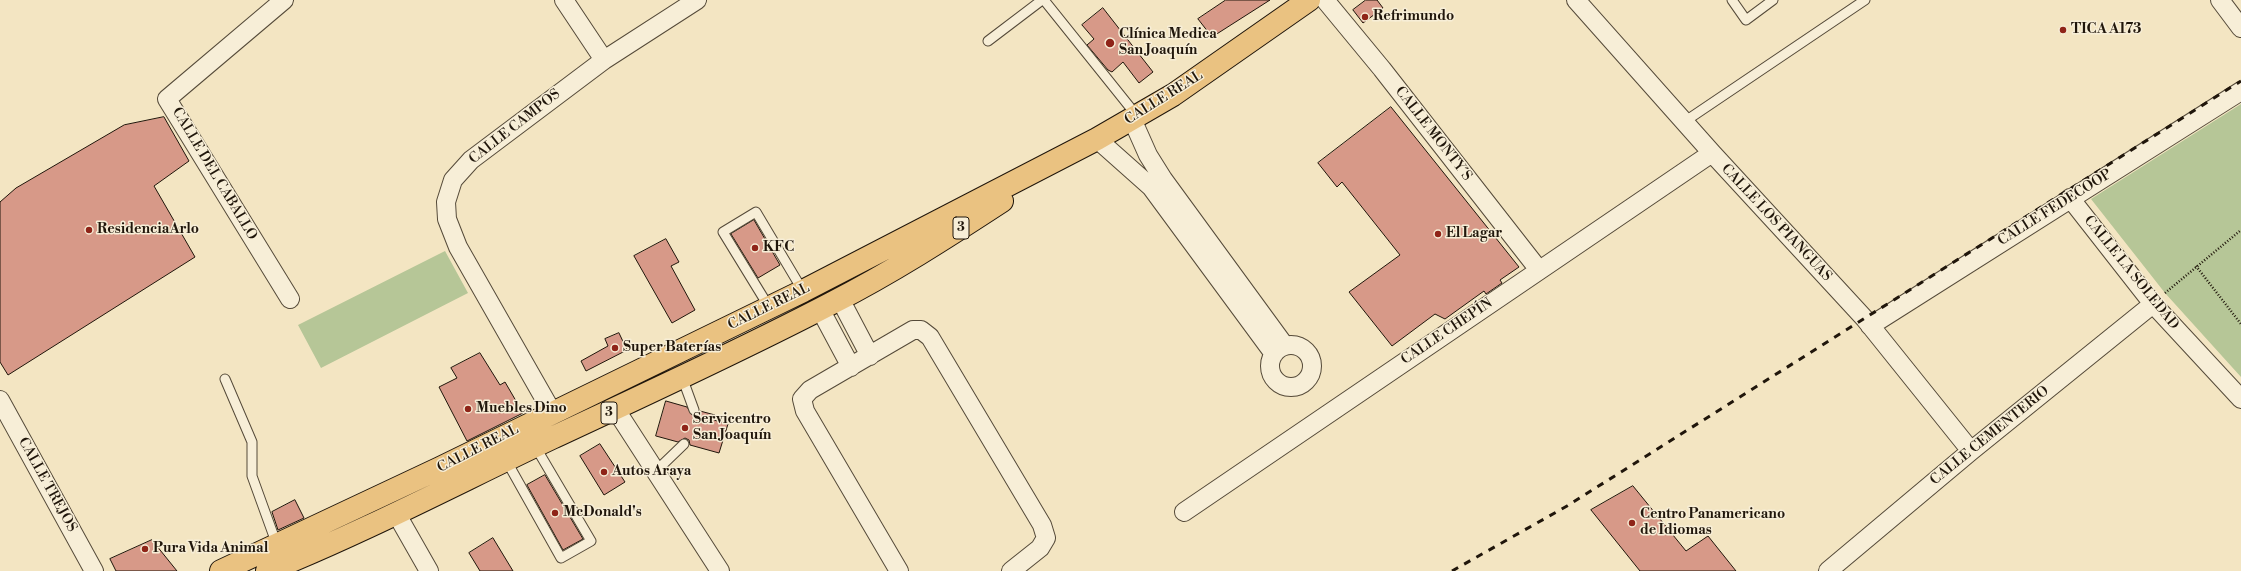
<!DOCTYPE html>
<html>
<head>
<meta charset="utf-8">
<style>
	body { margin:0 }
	canvas { display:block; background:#f3e5c2 }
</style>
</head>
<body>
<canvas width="2241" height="571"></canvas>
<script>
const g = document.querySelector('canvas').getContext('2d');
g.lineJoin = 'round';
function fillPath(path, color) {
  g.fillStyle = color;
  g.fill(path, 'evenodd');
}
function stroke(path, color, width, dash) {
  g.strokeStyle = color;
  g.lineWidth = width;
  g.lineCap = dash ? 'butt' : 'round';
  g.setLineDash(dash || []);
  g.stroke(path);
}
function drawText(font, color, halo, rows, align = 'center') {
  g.font = font + ' "Libre Bodoni",serif';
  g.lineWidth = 3;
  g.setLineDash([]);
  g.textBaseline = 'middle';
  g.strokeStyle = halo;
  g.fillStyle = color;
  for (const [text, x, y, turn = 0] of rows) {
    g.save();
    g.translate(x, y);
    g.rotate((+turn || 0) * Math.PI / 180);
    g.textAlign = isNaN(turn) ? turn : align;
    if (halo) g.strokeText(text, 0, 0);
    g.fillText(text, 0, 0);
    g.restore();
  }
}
fillPath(new Path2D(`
	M2241,104V377L2165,293L2091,199Z
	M445,251L468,293L321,368L298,325Z`), '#b6c697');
const building = new Path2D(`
	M1226,0H1270L1212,37L1198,19Z
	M1366,0H1377L1383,8L1363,23L1353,10Z
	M1103,8L1153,72L1139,83L1123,62L1112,72L1108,70L1087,45L1094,39L1082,25Z
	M1391,107L1519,267L1500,280L1502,283L1486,294L1484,291L1445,319L1435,314L1392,346L1349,292L1400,255L1342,182L1337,187L1318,163Z
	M164,117L189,161L154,186L195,257L8,375L0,362V202L16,188L124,125Z
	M754,220L780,265L758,278L731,234Z
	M666,239L679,262L671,266L695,310L672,323L634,256Z
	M619,333L627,350L586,371L581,361L608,346L605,339Z
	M480,353L500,385L505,382L523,413L467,441L439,387L457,378L451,368Z
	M666,401L687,407L693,416L696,415L700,411L715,415L714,420L728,424L719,453L690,445L689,440L685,438L678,442L656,436Z
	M600,444L625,482L604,495L580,456Z
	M545,475L583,539L563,550L527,485Z
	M1633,486L1686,551L1708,536L1736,571H1640L1591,510Z
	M295,500L304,518L278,530L272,512Z
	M493,538L513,571H480L469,553Z
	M152,540L177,571H116L110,559Z`);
fillPath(building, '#d79988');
stroke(building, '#20160b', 1);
const service = new Path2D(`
	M1044,0L1137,116
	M1732,0L1746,20L1773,0
	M988,41L1042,0
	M1684,122L1865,0
	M769,307L723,232L756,212L803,291
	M682,377L694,410
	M225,379L252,442V476L277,545
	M506,460L561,558L591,541L535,446
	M656,471L684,444`);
const minor = new Path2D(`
	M284,0L167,99L290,299
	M564,0L604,60
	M1325,0L1382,69L1539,270
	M1576,0L1712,153L1865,319L1971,451
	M2220,0L2241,28
	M1132,119L1148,155L1163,179L1285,346
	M1097,139L1151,187L1274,354
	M2070,198L2153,304L2241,399
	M840,299L870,356
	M820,309L851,367
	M1870,326L2241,91
	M1270 366a21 21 0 1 1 42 0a21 21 0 1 1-42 0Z
	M0,400L94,571
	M616,410L720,571
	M552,412L458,247L447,219L446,202L453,180L471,160L604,60L697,0
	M1184,512L1712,153
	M396,513L429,571
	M899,571L805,411L802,399L810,390L913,330H921L930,337L1042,525L1046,538L1040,548L1011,571
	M1828,571L1971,451L2153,304`);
const primary = new Path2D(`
	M221,571L440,468L803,291L1097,139L1173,95L1309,0
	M267,571C364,532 457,483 552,438C646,394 740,351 832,303C891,273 947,237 1002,201`);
stroke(service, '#554a39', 11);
stroke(minor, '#554a39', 20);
stroke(primary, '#20160b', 24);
stroke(new Path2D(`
	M2196,266L2241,324
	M2165,293L2241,230`), '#20160b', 2.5, [1, 2]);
stroke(service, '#f7eed7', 9);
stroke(minor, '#f7eed7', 18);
stroke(primary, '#eac281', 22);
stroke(new Path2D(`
	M1452,571L1567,506L2241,81`), '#20160b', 3, [7, 7]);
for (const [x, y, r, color] of [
	[1365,17,4,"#8f2418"],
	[2063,30,4,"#8f2418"],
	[1110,43,5,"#8f2418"],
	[89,230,4,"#8f2418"],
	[1438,234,4,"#8f2418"],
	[755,248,4,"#8f2418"],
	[615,348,4,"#8f2418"],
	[468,409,4,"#8f2418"],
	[685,428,4,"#8f2418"],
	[604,472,4,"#8f2418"],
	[555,513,4,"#8f2418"],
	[1632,523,4,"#8f2418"],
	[145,549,4,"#8f2418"]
]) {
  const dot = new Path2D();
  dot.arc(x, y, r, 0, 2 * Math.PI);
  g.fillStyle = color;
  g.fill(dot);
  stroke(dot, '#f7eed7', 1.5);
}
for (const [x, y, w] of [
	[961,228,16],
	[609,413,16]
]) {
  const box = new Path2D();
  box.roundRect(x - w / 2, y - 11, w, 22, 3);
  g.fillStyle = '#f7eed7';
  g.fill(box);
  stroke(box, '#20160b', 1);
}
drawText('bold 13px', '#20160b', null, [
	["3",961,228],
	["3",609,413]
]);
drawText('bold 14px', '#20160b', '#f7eed7', [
	["Refrimundo",1373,17],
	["TICA A173",2071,30],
	["Clínica Medica",1119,35],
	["San Joaquín",1119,51],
	["ResidenciaArlo",97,230],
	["El Lagar",1446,234],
	["KFC",763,248],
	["Super Baterías",623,348],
	["Muebles Dino",476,409],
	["Servicentro",693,420],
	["San Joaquín",693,436],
	["Autos Araya",612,472],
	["McDonald's",563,513],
	["Centro Panamericano",1640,515],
	["de Idiomas",1640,531],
	["Pura Vida Animal",153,549]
], 'left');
drawText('14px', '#20160b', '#f7eed7', [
	["CALLE REAL",1164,98,-32],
	["CALLE CAMPOS",515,127,-38],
	["CALLE MONTY´S",1433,134,52],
	["CALLE DEL CABALLO",214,174,59],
	["CALLE FEDECOOP",2055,208,-32],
	["CALLE LOS PIANGUAS",1776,223,47],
	["CALLE LA SOLEDAD",2131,273,51],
	["CALLE REAL",769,307,-26],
	["CALLE CHEPÍN",1447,332,-34],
	["CALLE CEMENTERIO",1990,436,-39],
	["CALLE REAL",478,449,-27],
	["CALLE TREJOS",47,485,61]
]);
</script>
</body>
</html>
